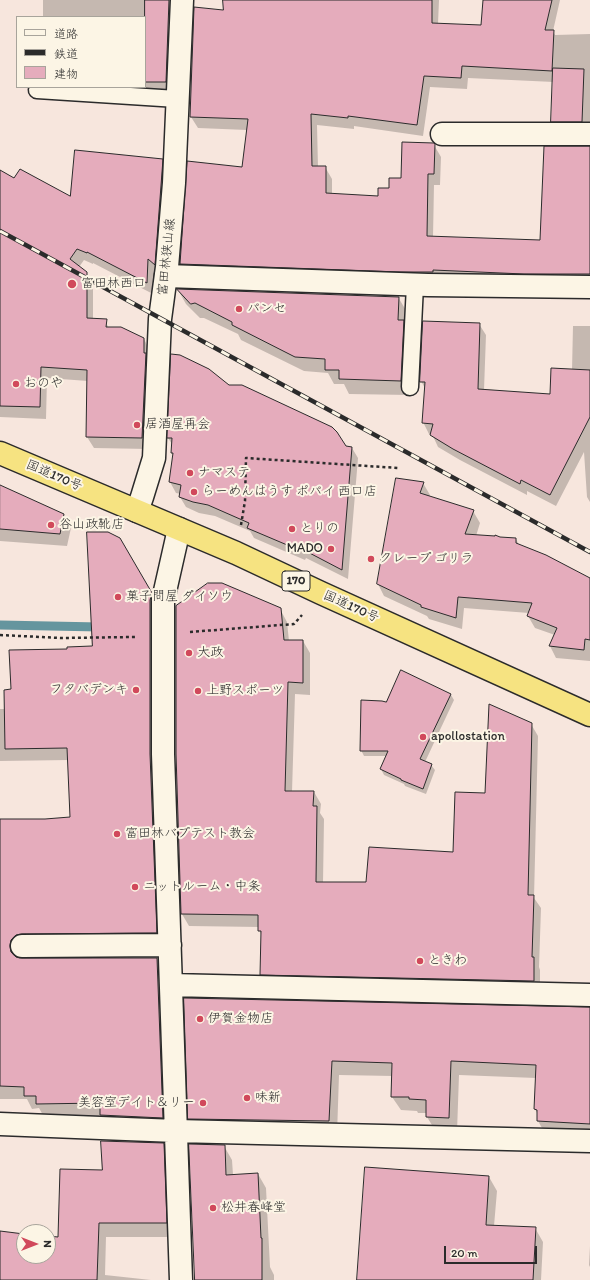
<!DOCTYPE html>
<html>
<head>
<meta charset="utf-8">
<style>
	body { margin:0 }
	#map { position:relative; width:590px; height:1280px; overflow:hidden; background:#f7e6dd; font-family:Itim,"Klee One",sans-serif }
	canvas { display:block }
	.legend { position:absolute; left:16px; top:16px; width:130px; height:72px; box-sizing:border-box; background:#fcf5e5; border:1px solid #a8a49b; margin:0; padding:5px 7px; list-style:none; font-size:12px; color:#2b2b2b }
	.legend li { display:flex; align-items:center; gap:8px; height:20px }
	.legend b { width:20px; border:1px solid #a8a49b }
	.north { position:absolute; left:16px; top:1224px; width:40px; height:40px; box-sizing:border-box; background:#fcf5e5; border:1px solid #a8a49b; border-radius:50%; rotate:90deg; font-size:11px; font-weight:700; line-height:16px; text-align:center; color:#2b2b2b }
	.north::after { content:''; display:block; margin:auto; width:14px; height:18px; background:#d1495b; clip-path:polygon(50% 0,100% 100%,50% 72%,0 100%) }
	.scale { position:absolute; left:444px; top:1246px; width:93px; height:18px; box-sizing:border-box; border:2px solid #2b2b2b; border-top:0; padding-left:5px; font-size:12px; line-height:14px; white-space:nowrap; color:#2b2b2b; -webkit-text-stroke:3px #fcf5e5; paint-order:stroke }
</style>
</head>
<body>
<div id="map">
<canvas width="590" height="1280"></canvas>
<ul class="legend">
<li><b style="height:5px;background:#fcf5e5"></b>道路</li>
<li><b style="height:5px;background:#2b2b2b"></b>鉄道</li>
<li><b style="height:11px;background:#e5acbc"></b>建物</li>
</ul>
<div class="north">N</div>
<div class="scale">20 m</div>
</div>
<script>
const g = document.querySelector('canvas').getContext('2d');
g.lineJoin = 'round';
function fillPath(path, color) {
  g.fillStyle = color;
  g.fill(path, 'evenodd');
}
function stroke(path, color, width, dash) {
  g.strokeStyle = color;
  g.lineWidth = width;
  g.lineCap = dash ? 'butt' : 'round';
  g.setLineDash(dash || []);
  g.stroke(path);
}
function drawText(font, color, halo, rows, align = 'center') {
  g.font = font + ' Itim,"Klee One",sans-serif';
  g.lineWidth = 4;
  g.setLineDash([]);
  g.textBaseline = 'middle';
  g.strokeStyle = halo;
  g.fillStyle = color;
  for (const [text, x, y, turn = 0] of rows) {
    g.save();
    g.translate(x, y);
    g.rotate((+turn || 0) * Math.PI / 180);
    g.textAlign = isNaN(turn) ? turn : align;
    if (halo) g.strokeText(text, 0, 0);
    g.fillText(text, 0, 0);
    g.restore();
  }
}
fillPath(new Path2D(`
	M43,0H176L172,93L58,87H145V17H43Z
	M224,0H439L438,24L482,26L484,0H560L553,31L555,35L590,34V133H559L552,121L554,82L468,78L467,89L430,87L423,136L354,126V129L317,125L318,167H325L332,179V194L379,197L402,179L434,145L441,157L440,185H434L433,237L541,241L590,147V285L187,275L181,264L243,168L247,130L198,128L191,117L224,12Z
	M162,160L169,171L161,275L155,269L153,294L93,263V264L84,260L79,267L86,273L93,285V322L106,323L109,328L144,339L150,351L148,449L94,448L87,437L88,381L47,378L46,419L0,417V171L15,180L71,198Z
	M178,290L398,297L407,312L412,336L409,395L349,394L344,384H334L328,373L304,371L241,340L238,334L204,318H200L186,304Z
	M479,324L486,335L484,390L551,395L572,370L573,326H590V502L587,497L584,452L556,506L527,491V495L460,460L438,447L432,434H429L423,422L426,390L421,381Z
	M228,386L346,447L352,448L358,458L348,579L306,558L305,560L254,538L250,531L215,516L199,513L186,507L180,497L181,494L176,493L170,482L173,456L172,452V444L168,438Z
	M423,483L430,495L429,497L473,511L480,523L476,536L516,539L519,545L590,579V661L556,658L550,646L555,635L535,628L528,616L529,613L464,608L462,629L429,619L427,616L384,596L378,584Z
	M0,486L63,515L71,528L67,546L0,541Z
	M119,539L158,606L163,945L18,952L17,958L157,959L164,971L170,1130L108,1128L101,1116L44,1117L39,1108L32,1109L27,1099H0V820H45L71,818L69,760L0,761V781V709H4V691L12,690L68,650L93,647Z
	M280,609L287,622L289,641H303L310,653V695L295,694L292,792H314L321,804L320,813L324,819L323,883H367L454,853L486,794L531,724L538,736L534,898L541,908L539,967L540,970V993L268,986L261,974L262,936L259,930V927L189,926L182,914Z
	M451,695L454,700L425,762L431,765L435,770L426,794L405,786L404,784L384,775L381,769L387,756H364L361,750L386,704Z
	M185,999L590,1008V1137L546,1135L538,1121V1115L535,1109L536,1078L459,1075L457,1132L435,1130L427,1117V1113H418L417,1111L401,1110L392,1097L393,1076L339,1075L337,1135L197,1132L189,1119Z
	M163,1144L171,1158L174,1237H106L105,1275L151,1280H0V1232L24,1235V1256H48V1237L59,1238L103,1171Z
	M224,1146L232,1160L233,1175L258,1174L266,1188L270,1267L274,1275V1280H196Z
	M489,1177L497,1191L494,1226L535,1228L543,1242L541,1280H358Z
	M590,1246V1267L589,1265Z`), '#0003');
stroke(new Path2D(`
	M0,625L100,627`), '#65959e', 9);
const building = new Path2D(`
	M145,0H169L166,82H145Z
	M223,0H432V23L481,25L483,0H552L545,30H554L552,71L462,66L461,78L424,76L417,125L348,116V118L311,114L312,166H326V193L378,196V188H389V178H401L402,142L434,143L435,144L434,174H428L427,236L540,240L544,146H590V274H524L433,270V272H400L180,264L187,161L242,167L248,119L190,117L194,7L223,10Z
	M553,68L584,69L582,122H551Z
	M75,150L163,159L155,265L148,259L147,283L87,252V253L77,249L70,259L87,272V318L107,319L106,327H121L144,338V353H146L142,438L86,437L87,370L41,367L40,407L0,406V170L14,178L20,169L70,196Z
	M177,289L399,297L398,320H404L401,381L339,379V370H325V359L295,357L232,325V322L195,303L191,304Z
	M423,321L480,323L478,389L550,394L551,368L590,370V417L550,495L521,480L520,484L453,449L430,435L433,424L422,423L425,382H420Z
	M171,354L180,355L209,369L229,385H242L332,427L337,432L346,446L352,447L342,570L300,548L299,550L247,528L249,523L208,505L193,502L179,497L181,485L169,482L173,453H171L172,438H167Z
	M396,478L424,482L420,493L474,510L465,534L495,536V535L500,537L516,538V543L546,555L590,578V640L585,639L584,650L549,646L557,628L527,616L532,603L458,597L456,618L421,607V605L377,584Z
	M0,485L64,514L60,534L0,529Z
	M87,532H108L120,538L152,593L150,600V754L157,933L22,934L16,935L11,940L10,946L11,952L16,957L22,958H157L163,1118L100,1115V1103L36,1104V1096H24V1087L0,1086V819H45L70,817L67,748L5,749L4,690L11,689L9,650L67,649V647L92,646Z
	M208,583H222L281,608L284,640H303V683L288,682L285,791H314L313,806H317L316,882H366L369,847L453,852L455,792L485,793L489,704L532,723L528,895H534L532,957H534V981L260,975L261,931H258V915L181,914L176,754V606Z
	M401,670L451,694L420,759L432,764L423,789L401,780V779L380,769L388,751H360L361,700L382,701L386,702Z
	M184,998L590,1007V1124L537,1121V1110L534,1109L536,1065L451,1061L449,1118L426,1117V1100L409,1099V1097H391L392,1063L332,1061L329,1121L188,1119Z
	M101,1141L164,1143L167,1223H99L97,1280H0V1231L24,1234V1256H48V1236L58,1237L60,1169L102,1170Z
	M189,1144L225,1145L226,1175L258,1173L261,1238H262V1280H195Z
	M365,1167L489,1176L486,1225L536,1227L533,1280H357Z`);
fillPath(building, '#e5acbc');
stroke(building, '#2b2b2b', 1);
const lane = new Path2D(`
	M37,90L177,99
	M410,387L415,285`);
const street = new Path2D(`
	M442,134H590
	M166,276L428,285L590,287
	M179,529L163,600V754L181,1280
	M22,946L170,945
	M171,985L590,995
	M0,1124L176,1131L590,1141`);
const secondary = new Path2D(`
	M137,511L142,497L154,458L160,319L167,267L174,183L182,0`);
const highway = new Path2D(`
	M0,453L236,553L321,593L590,715`);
stroke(lane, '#2b2b2b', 19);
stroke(street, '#2b2b2b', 25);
stroke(secondary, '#2b2b2b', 25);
stroke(highway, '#2b2b2b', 25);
stroke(new Path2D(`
	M241,525L245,501L246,458L398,468
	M190,632L294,624L302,615
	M0,635L61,638L135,637`), '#2b2b2b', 2.5, [3, 3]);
stroke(lane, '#fcf5e5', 16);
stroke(street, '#fcf5e5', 22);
stroke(secondary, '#fcf5e5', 22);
stroke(highway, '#f6e381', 22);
const rail = new Path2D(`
	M0,231L590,552`);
stroke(rail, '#2b2b2b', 4.5);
stroke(rail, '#fcf5e5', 3, [9]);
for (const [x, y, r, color] of [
	[72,284,5,"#d1495b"],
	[239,309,4,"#d1495b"],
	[16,384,4,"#d1495b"],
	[137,425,4,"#d1495b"],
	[190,473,4,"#d1495b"],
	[194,492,4,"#d1495b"],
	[51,525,4,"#d1495b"],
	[292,529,4,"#d1495b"],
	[331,549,4,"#d1495b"],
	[371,559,4,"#d1495b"],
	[118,597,4,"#d1495b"],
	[189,653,4,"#d1495b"],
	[136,690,4,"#d1495b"],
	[198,691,4,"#d1495b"],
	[423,737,4,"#d1495b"],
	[117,834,4,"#d1495b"],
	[135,887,4,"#d1495b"],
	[420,961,4,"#d1495b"],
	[200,1019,4,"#d1495b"],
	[247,1098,4,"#d1495b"],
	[203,1103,4,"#d1495b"],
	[213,1208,4,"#d1495b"]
]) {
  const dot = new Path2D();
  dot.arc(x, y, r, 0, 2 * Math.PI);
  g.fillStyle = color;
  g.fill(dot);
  stroke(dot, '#fcf5e5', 1.5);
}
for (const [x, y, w] of [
	[296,581,28]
]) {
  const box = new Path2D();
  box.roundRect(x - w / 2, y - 10, w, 20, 3);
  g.fillStyle = '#fcf5e5';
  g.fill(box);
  stroke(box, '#2b2b2b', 1);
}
drawText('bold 12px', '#2b2b2b', null, [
	["170",296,581]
]);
drawText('13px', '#2b2b2b', '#fcf5e5', [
	["富田林狭山線",167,257,-84],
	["国道170号",54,476,23],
	["国道170号",351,607,24]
]);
drawText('13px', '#2b2b2b', '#fcf5e5', [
	["富田林西口",81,284],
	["パンセ",247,309],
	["おのや",24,384],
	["居酒屋再会",145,425],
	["ナマステ",198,473],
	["らーめんはうす ポパイ 西口店",202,492],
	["谷山政靴店",59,525],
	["とりの",300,529],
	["MADO",323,549,"right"],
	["クレープ ゴリラ",379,559],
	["菓子問屋 ダイソウ",126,597],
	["大政",197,653],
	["フタバデンキ",128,690,"right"],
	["上野スポーツ",206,691],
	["apollostation",431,737],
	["富田林バプテスト教会",125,834],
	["ニットルーム・中条",143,887],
	["ときわ",428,961],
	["伊賀金物店",208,1019],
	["味新",255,1098],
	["美容室デイト＆リー",195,1103,"right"],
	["松井春峰堂",221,1208]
], 'left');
</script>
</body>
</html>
